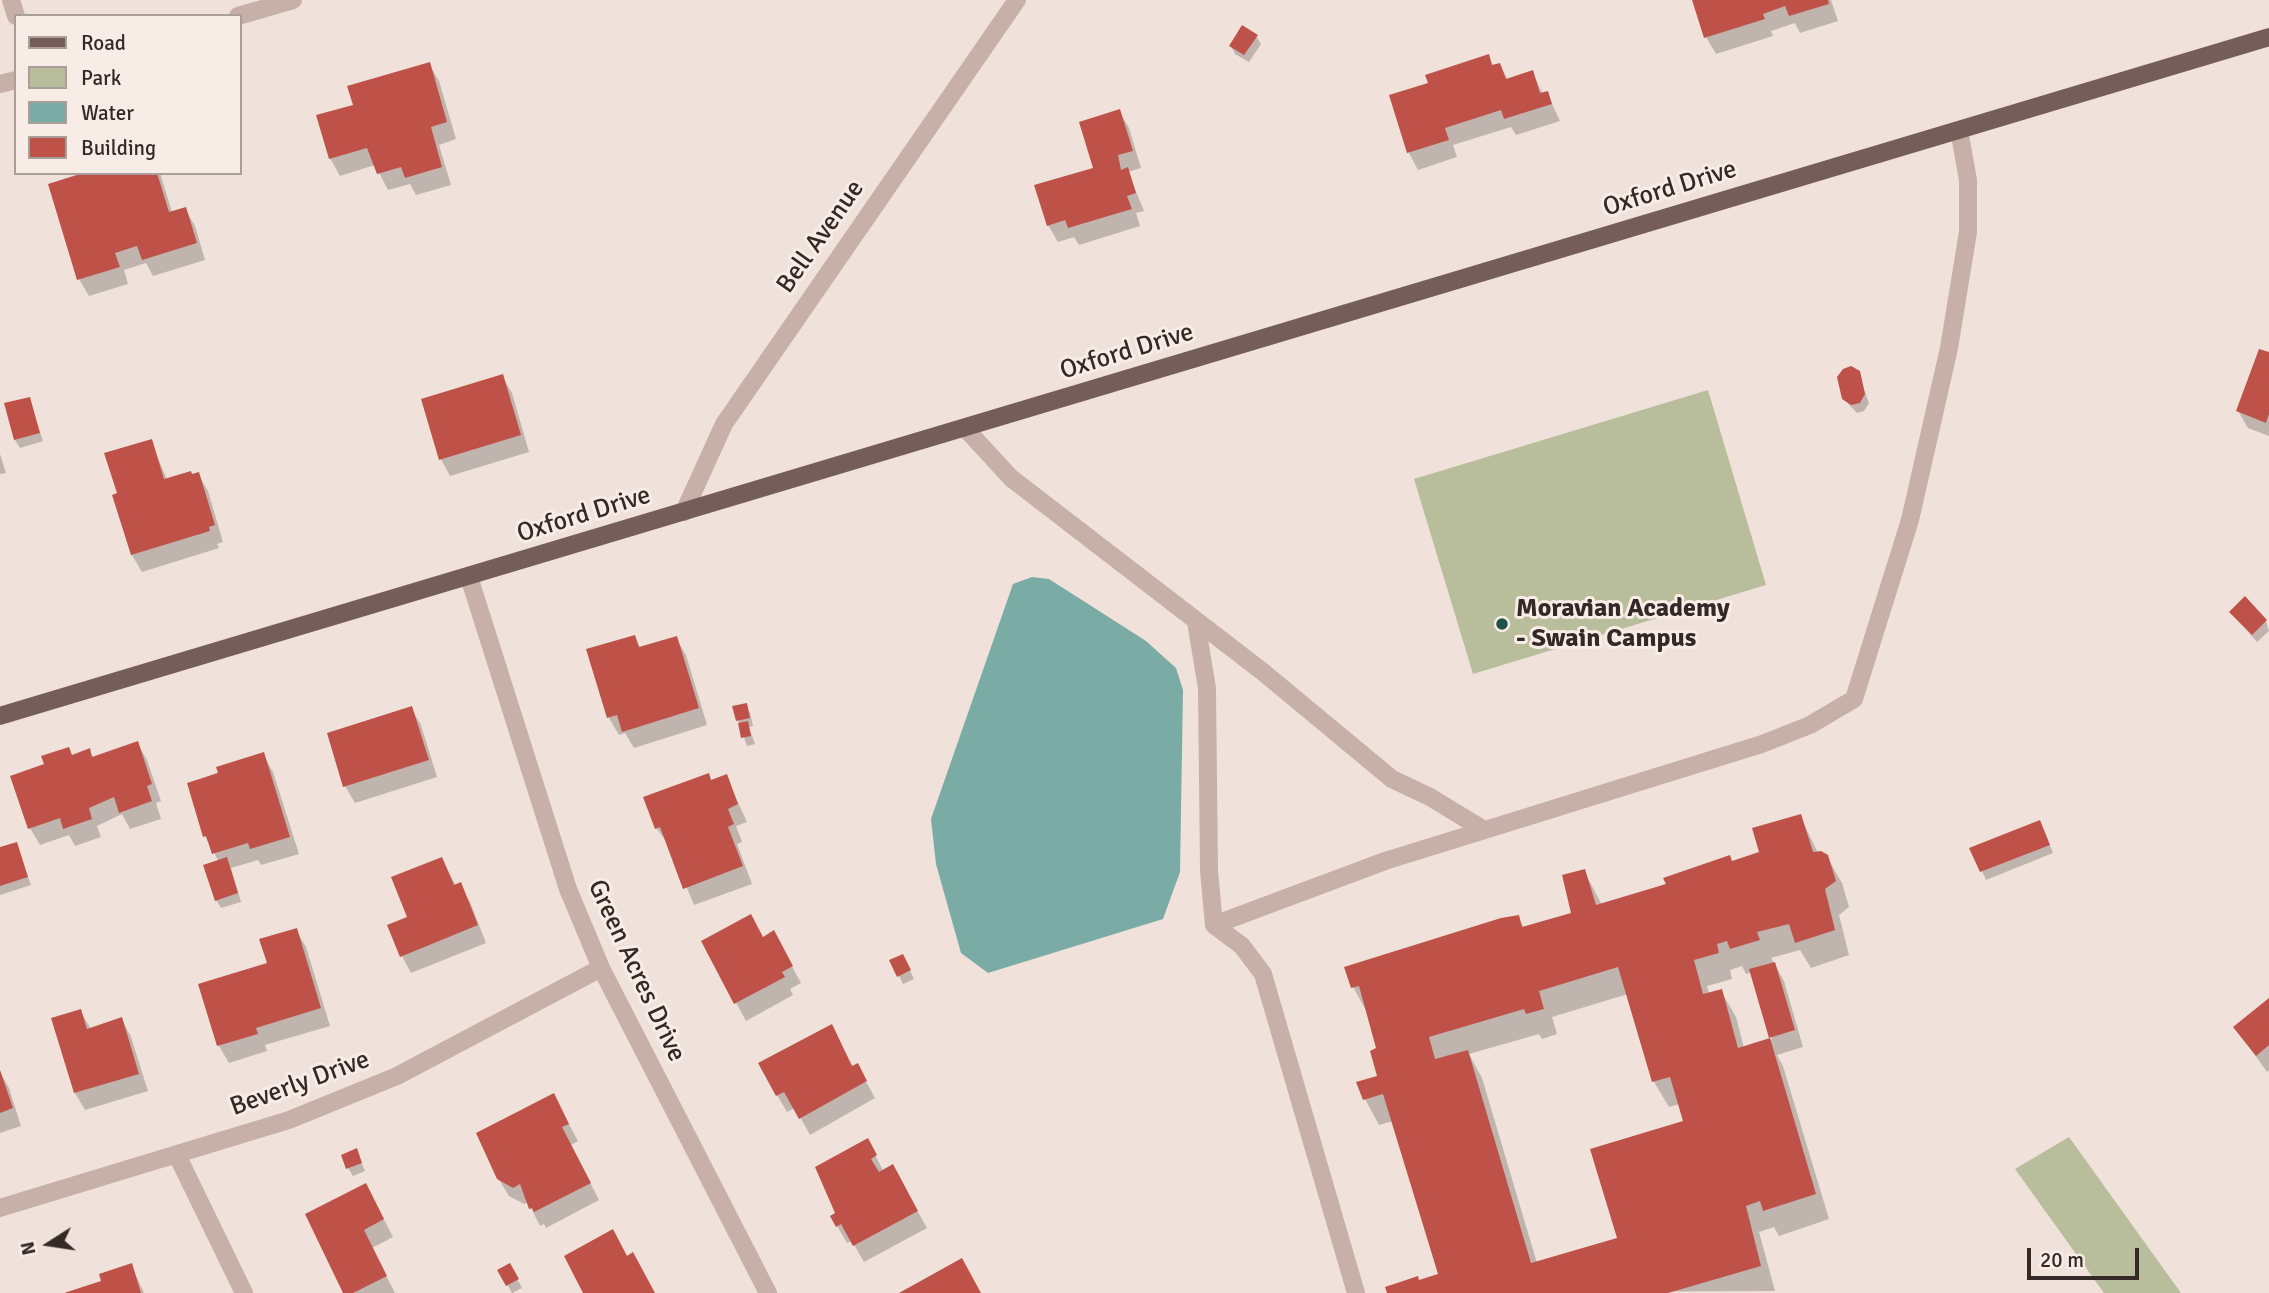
<!DOCTYPE html>
<html>
<head>
<meta charset="utf-8">
<style>
	body { margin:0 }
	#map { position:relative; width:2269px; height:1293px; overflow:hidden; background:#f0e2da; font-family:Signika,sans-serif }
	canvas { display:block }
	.legend { position:absolute; left:14px; top:14px; width:228px; height:161px; box-sizing:border-box; background:#f8ece6; border:2px solid #aa9e9a; margin:0; padding:9px 12px; list-style:none; font-size:21px; color:#342927 }
	.legend li { display:flex; align-items:center; gap:14px; height:35px }
	.legend b { width:35px; border:2px solid #aa9e9a }
	.north { position:absolute; left:14px; top:1209px; width:70px; height:70px; -webkit-text-stroke:5px #f8ece6; paint-order:stroke; rotate:258deg; font-size:19px; font-weight:700; line-height:28px; text-align:center; color:#342927 }
	.north::after { content:''; display:block; margin:auto; width:24px; height:32px; background:#342927; clip-path:polygon(50% 0,100% 100%,50% 72%,0 100%) }
	.scale { position:absolute; left:2027px; top:1248px; width:112px; height:32px; box-sizing:border-box; border:4px solid #342927; border-top:0; padding-left:9px; font-size:21px; line-height:24px; white-space:nowrap; color:#342927; -webkit-text-stroke:5px #f8ece6; paint-order:stroke }
</style>
</head>
<body>
<div id="map">
<canvas width="2269" height="1293"></canvas>
<ul class="legend">
<li><b style="height:9px;background:#755d59"></b>Road</li>
<li><b style="height:19px;background:#b8be9b"></b>Park</li>
<li><b style="height:19px;background:#7baba5"></b>Water</li>
<li><b style="height:19px;background:#be5249"></b>Building</li>
</ul>
<div class="north">N</div>
<div class="scale">20 m</div>
</div>
<script>
const g = document.querySelector('canvas').getContext('2d');
g.lineJoin = 'round';
function fillPath(path, color) {
  g.fillStyle = color;
  g.fill(path, 'evenodd');
}
function stroke(path, color, width, dash) {
  g.strokeStyle = color;
  g.lineWidth = width;
  g.lineCap = dash ? 'butt' : 'round';
  g.setLineDash(dash || []);
  g.stroke(path);
}
function drawText(font, color, halo, rows, align = 'center') {
  g.font = font + ' Signika,sans-serif';
  g.lineWidth = 6;
  g.setLineDash([]);
  g.textBaseline = 'middle';
  g.strokeStyle = halo;
  g.fillStyle = color;
  for (const [text, x, y, turn = 0] of rows) {
    g.save();
    g.translate(x, y);
    g.rotate((+turn || 0) * Math.PI / 180);
    g.textAlign = isNaN(turn) ? turn : align;
    if (halo) g.strokeText(text, 0, 0);
    g.fillText(text, 0, 0);
    g.restore();
  }
}
fillPath(new Path2D(`
	M1708,390L1766,585L1473,674L1414,479Z
	M2069,1137L2181,1293H2104L2015,1169Z`), '#b8be9b');
fillPath(new Path2D(`
	M1032,577L1049,579L1146,641L1176,668L1183,690L1180,872L1163,919L988,973L961,953L936,864L931,819L1013,584Z`), '#7baba5');
fillPath(new Path2D(`
	M1694,0H1831L1838,21L1800,33L1795,23L1771,31L1773,36L1716,54L1706,37Z
	M1256,36L1261,44L1249,62L1235,54L1231,46Z
	M1488,56L1494,67L1500,65L1508,80L1532,72L1543,94L1547,93L1560,121L1516,135L1511,127L1453,145L1457,157L1418,170L1409,153L1391,97L1430,84Z
	M429,64L439,81L456,139L439,145L451,185L416,195L410,184L388,190L375,165L340,176L330,158L355,106Z
	M1119,111L1129,128L1141,168L1128,172L1144,211L1136,213L1140,226L1079,245L1074,237L1058,242L1048,225L1095,169Z
	M89,173H160L172,212L185,209L195,226L205,260L153,276L146,263L124,270L128,284L89,296L79,279Z
	M2269,354V436L2248,428L2238,411Z
	M1858,373L1869,403L1864,411L1857,413L1844,399Z
	M502,376L512,393L529,452L450,476L441,459Z
	M29,399L43,441L20,448L15,440Z
	M151,441L167,480L198,474L208,491L223,542L217,544L219,548L142,572L132,555L119,494Z
	M0,454L6,473L0,474Z
	M2231,612L2266,621L2269,631L2257,642Z
	M634,637L641,649L676,638L686,655L707,725L634,748L625,733L619,735L609,718L588,650Z
	M746,705L750,713L753,726L749,727L755,744L747,746L738,720Z
	M411,708L421,725L437,777L355,803L345,786Z
	M137,743L147,760L161,801L156,803L161,819L130,829L122,814L97,826L101,837L75,846L69,835L40,845L30,828L89,751L94,758Z
	M263,754L273,772L299,854L261,865L258,860L231,868L241,902L221,908L216,900L219,862L205,836L189,784Z
	M726,776L747,822L736,826L742,842L737,844L752,884L694,905L669,845L657,829L645,798Z
	M1800,816L1818,853L1827,857L1842,883L1849,907L1839,915L1849,955L1811,968L1800,950L1771,958L1784,981L1803,1047L1777,1055L1783,1066L1829,1219L1779,1236L1774,1227L1759,1232L1775,1291L1388,1293L1440,1275L1393,1121L1379,1125L1365,1099L1379,1077L1378,1049L1368,1014L1353,987L1518,917L1524,928L1573,914L1584,871L1602,905L1761,853ZM1742,966L1746,974L1752,972L1772,1039L1744,1048L1736,1017L1721,991L1709,994L1707,986L1732,979L1730,970ZM1628,994L1654,1082L1669,1107L1680,1104L1685,1123L1619,1239L1537,1263L1482,1078L1469,1054L1539,1034L1542,1039L1557,1034L1552,1017Z
	M2044,830L2053,853L1986,880L1972,849Z
	M16,844L31,885L0,895V849Z
	M442,859L456,886L460,885L470,902L486,943L411,973L402,956L409,918Z
	M296,930L306,947L330,1026L265,1045L267,1051L229,1063L219,1046L200,985L269,964Z
	M763,939L783,950L801,983L790,989L793,995L746,1021L703,942Z
	M907,964L914,979L903,984L899,976Z
	M2269,1000V1070L2267,1072L2235,1027Z
	M80,1011L91,1029L122,1020L131,1037L148,1091L85,1110L75,1093L53,1019Z
	M831,1026L853,1067L857,1065L875,1098L810,1135L795,1108L787,1112L777,1095Z
	M0,1072L9,1088L21,1126L0,1133Z
	M563,1113L578,1141L571,1145L599,1200L546,1228L544,1224L540,1226L528,1202L524,1204L509,1196L498,1178Z
	M867,1140L884,1172L902,1184L927,1228L864,1262L852,1241L847,1243L832,1217L838,1214Z
	M360,1159L365,1171L353,1176L348,1168Z
	M375,1202L393,1237L372,1248L395,1293H346L307,1215Z
	M131,1265L144,1293H68L103,1282Z
	M510,1265L522,1288L512,1293L500,1271Z`), '#0003');
fillPath(new Path2D(`
	M1692,0H1828L1829,4L1789,16L1785,6L1763,14L1765,19L1704,38Z
	M1242,25L1258,35L1244,55L1229,46Z
	M1489,54L1492,65L1500,63L1506,79L1533,70L1540,93L1548,91L1552,104L1504,119L1501,110L1445,128L1449,140L1407,153L1389,95L1428,83L1425,75Z
	M430,62L447,122L431,127L442,167L405,178L401,167L377,174L367,148L329,159L316,115L353,105L347,86Z
	M1120,109L1133,151L1118,155L1121,170L1128,167L1136,193L1127,196L1132,209L1068,228L1065,220L1047,226L1034,185L1093,168L1079,122Z
	M83,173H157L169,212L186,207L197,243L142,260L137,246L115,253L120,267L77,280L48,184Z
	M2259,349L2269,352V414L2266,423L2236,411Z
	M1851,366L1860,371L1865,394L1860,403L1851,405L1842,399L1837,377L1843,369Z
	M503,374L521,435L439,460L421,399Z
	M30,397L40,433L14,440L4,403Z
	M152,439L164,479L191,471L192,474L199,472L215,525L209,527L210,531L131,555L112,495L117,493L104,453Z
	M2245,596L2267,620L2252,635L2229,612Z
	M635,635L639,647L677,636L699,708L622,732L617,715L607,718L586,649Z
	M747,703L750,718L736,721L732,706Z
	M412,706L429,760L343,787L327,733Z
	M748,721L751,736L741,738L738,723Z
	M138,741L152,784L147,786L152,801L119,813L114,797L89,808L92,819L63,829L60,818L28,829L10,776L44,764L41,756L69,747L72,755L90,748L92,757Z
	M264,752L290,837L250,849L248,843L212,854L206,836L203,837L187,783L218,773L216,767Z
	M709,773L711,780L727,774L738,804L728,809L734,824L728,827L743,866L683,889L660,827L655,829L643,797Z
	M1801,814L1813,852L1821,851L1828,855L1836,881L1825,889L1835,930L1795,943L1789,924L1757,932L1760,940L1730,949L1727,941L1717,944L1719,953L1694,960L1703,994L1722,989L1738,1048L1770,1038L1816,1194L1763,1211L1760,1201L1746,1206L1761,1266L1668,1293H1387L1385,1287L1418,1276L1419,1280L1438,1274L1383,1094L1363,1100L1356,1082L1377,1076L1370,1051L1376,1048L1359,986L1351,988L1344,967L1501,918L1519,915L1522,927L1571,913L1562,875L1585,869L1596,905L1666,884L1663,878L1730,855L1732,861L1759,852L1752,828ZM1618,967L1652,1082L1670,1077L1683,1121L1590,1149L1617,1238L1531,1263L1468,1050L1435,1059L1429,1037L1524,1009L1526,1014L1544,1009L1539,991Z
	M2040,820L2050,845L1980,872L1969,848Z
	M17,842L28,877L0,886V847Z
	M227,857L238,893L215,901L203,865Z
	M442,857L454,885L461,882L478,925L400,957L387,925L407,917L391,877Z
	M751,914L763,937L774,930L793,966L782,972L785,977L734,1004L701,941Z
	M297,928L321,1008L256,1028L258,1034L217,1046L198,984L267,963L259,939Z
	M903,954L911,970L897,977L889,960Z
	M1775,962L1795,1030L1769,1038L1749,969Z
	M2269,998V1045L2256,1056L2233,1027Z
	M81,1009L87,1029L122,1017L139,1074L74,1093L51,1018Z
	M832,1024L852,1066L858,1063L867,1081L799,1119L784,1092L776,1096L758,1063Z
	M0,1070L13,1108L0,1113Z
	M554,1093L569,1124L562,1127L591,1183L534,1212L532,1208L529,1209L520,1184L513,1188L497,1179L476,1133Z
	M868,1138L877,1155L871,1159L879,1172L893,1164L918,1211L853,1246L841,1224L836,1227L830,1216L835,1213L815,1167Z
	M357,1148L362,1163L346,1169L341,1155Z
	M366,1183L384,1219L364,1230L387,1276L353,1293H343L305,1214Z
	M613,1229L627,1256L633,1252L655,1293H583L564,1256Z
	M962,1258L981,1293H899Z
	M132,1263L141,1293H64L101,1281L99,1274Z
	M510,1263L519,1279L506,1286L497,1270Z`), '#be5249');
stroke(new Path2D(`
	M11,0L16,16
	M238,16L293,0
	M0,84L16,80
	M965,428L1011,478L1263,672L1392,779L1430,797L1484,830
	M684,512L724,424L1017,0
	M469,577L568,889L601,968L768,1293
	M1196,622L1207,688L1209,871L1214,925L1242,946L1263,974L1356,1293
	M1214,925L1385,861L1762,744L1810,725L1854,699L1910,520L1949,348L1968,232V180L1959,130
	M177,1155L244,1293
	M0,1208L289,1120L397,1076L601,968`), '#c7b0a7', 18);
stroke(new Path2D(`
	M0,716L2269,37`), '#755d59', 18);
for (const [x, y, r, color] of [
	[1502,624,7,"#1f524d"]
]) {
  const dot = new Path2D();
  dot.arc(x, y, r, 0, 2 * Math.PI);
  g.fillStyle = color;
  g.fill(dot);
  stroke(dot, '#f8ece6', 2.5);
}
drawText('26px', '#342927', '#f8ece6', [
	["Oxford Drive",1670,189,-17],
	["Bell Avenue",821,237,-55],
	["Oxford Drive",1127,352,-17],
	["Oxford Drive",584,515,-17],
	["Green Acres Drive",636,971,65],
	["Beverly Drive",300,1084,-20]
]);
drawText('bold 26px', '#342927', '#f8ece6', [
	["Moravian Academy",1516,609],
	["- Swain Campus",1516,639]
], 'left');
</script>
</body>
</html>
